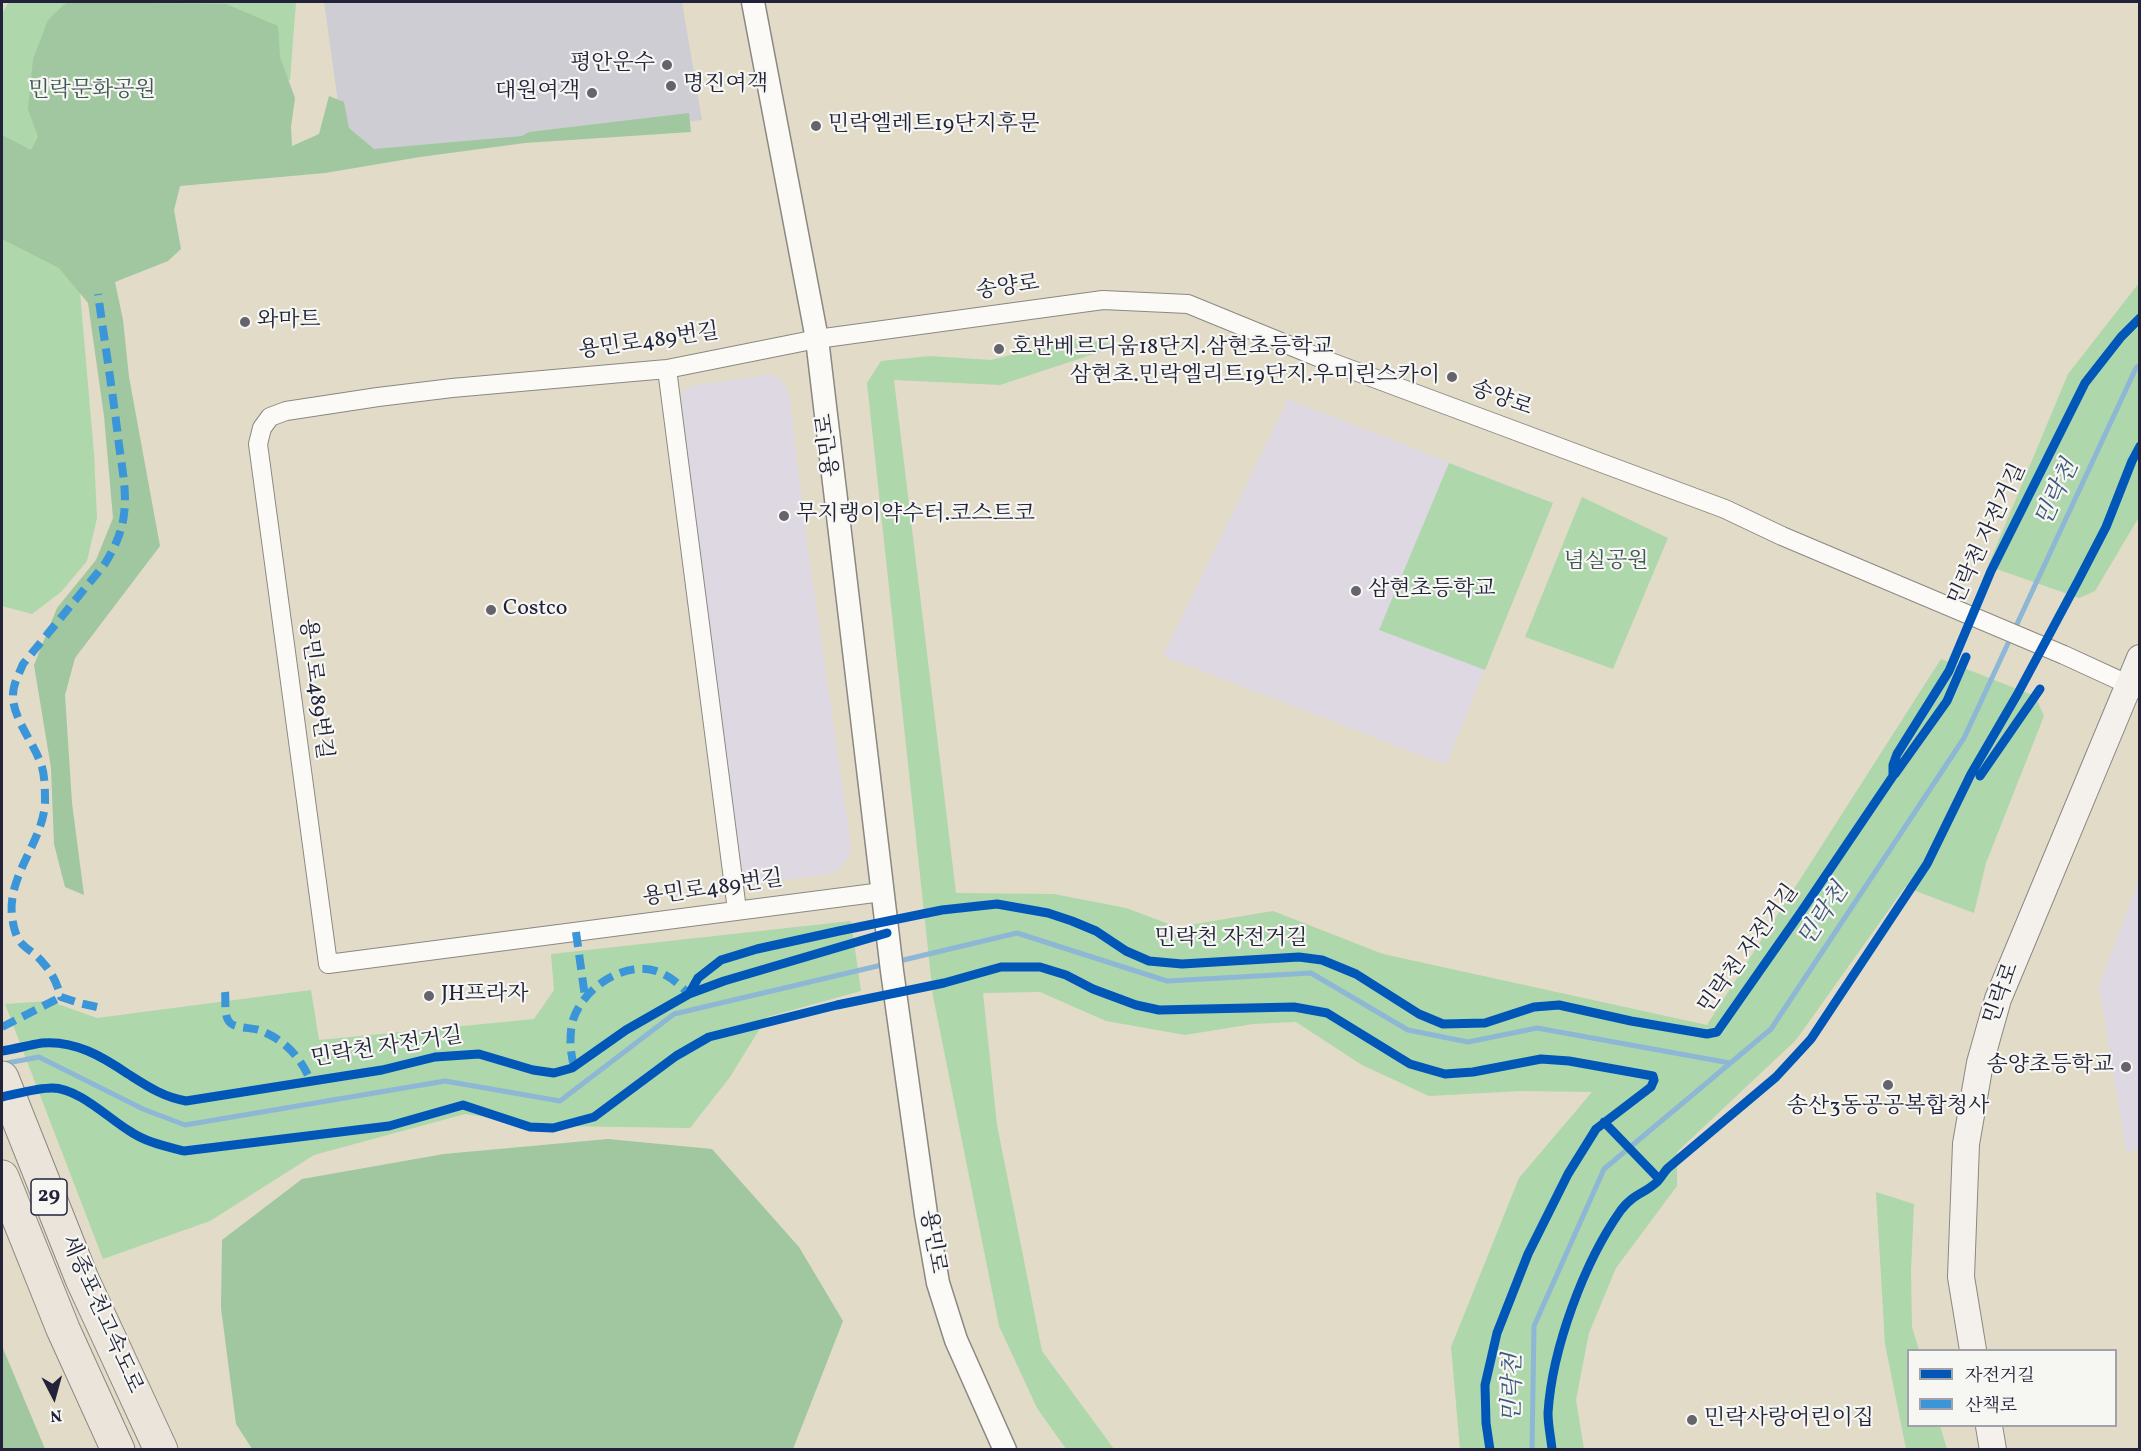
<!DOCTYPE html>
<html>
<head>
<meta charset="utf-8">
<style>
	body { margin:0 }
	#map { position:relative; width:2141px; height:1451px; overflow:hidden; background:#e2dbc8; font-family:Vollkorn,"Noto Serif KR",serif }
	canvas { display:block }
	.frame { position:absolute; inset:0; border:3px solid #22223b; pointer-events:none }
	.legend { position:absolute; left:1907px; top:1349px; width:210px; height:78px; box-sizing:border-box; background:#f6f6f2; border:2px solid #a1a1a9; margin:0; padding:8px 10px; list-style:none; font-size:18px; color:#22223b }
	.legend li { display:flex; align-items:center; gap:12px; height:30px }
	.legend b { width:30px; border:2px solid #a1a1a9 }
	.north { position:absolute; left:24px; top:1367px; width:60px; height:60px; -webkit-text-stroke:4px #f6f6f2; paint-order:stroke; rotate:174deg; font-size:16px; font-weight:700; line-height:24px; text-align:center; color:#22223b }
	.north::after { content:''; display:block; margin:auto; width:21px; height:27px; background:#22223b; clip-path:polygon(50% 0,100% 100%,50% 72%,0 100%) }
</style>
</head>
<body>
<div id="map">
<canvas width="2141" height="1451"></canvas>
<div class="frame"></div>
<ul class="legend">
<li><b style="height:8px;background:#0057b8"></b>자전거길</li>
<li><b style="height:8px;background:#3b95d9"></b>산책로</li>
</ul>
<div class="north">N</div>
</div>
<script>
const g = document.querySelector('canvas').getContext('2d');
g.lineJoin = 'round';
function fillPath(path, color) {
  g.fillStyle = color;
  g.fill(path, 'evenodd');
}
function stroke(path, color, width, dash) {
  g.strokeStyle = color;
  g.lineWidth = width;
  g.lineCap = dash ? 'butt' : 'round';
  g.setLineDash(dash || []);
  g.stroke(path);
}
function drawText(font, color, halo, rows, align = 'center') {
  g.font = font + ' Vollkorn,"Noto Serif KR",serif';
  g.lineWidth = 4.5;
  g.setLineDash([]);
  g.textBaseline = 'middle';
  g.strokeStyle = halo;
  g.fillStyle = color;
  for (const [text, x, y, turn = 0] of rows) {
    g.save();
    g.translate(x, y);
    g.rotate((+turn || 0) * Math.PI / 180);
    g.textAlign = isNaN(turn) ? turn : align;
    if (halo) g.strokeText(text, 0, 0);
    g.fillText(text, 0, 0);
    g.restore();
  }
}
fillPath(new Path2D(`
	M771,374L782,381L789,393L807,541L851,845L849,857L837,871L830,874L761,883L750,879L744,875L739,867L681,400L684,390L692,386Z
	M1288,399L1553,503L1446,765L1163,656Z
	M2139,880V1149L2126,1152L2099,985Z`), '#ded8e2');
fillPath(new Path2D(`
	M324,2H682L702,120L346,160Z`), '#cfcdd4');
fillPath(new Path2D(`
	M9,2H296L290,80L234,83L80,292L94,454L97,518L87,561L61,592L32,614L2,606V13Z
	M2139,283V517L2095,591L2079,598L1988,566L2068,374Z
	M1075,339L1121,345L1000,385L894,380L956,893L1054,894L1126,908L1177,927L1273,911L1383,954L1707,1025L1941,659L2035,696L2044,716L1986,863L1974,913L1905,887L1796,1040L1677,1152V1186L1616,1268L1589,1333L1576,1400L1584,1449H1460L1451,1347L1519,1178L1592,1092L1521,1091L1429,1096L1362,1065L1296,1022L1253,1024L1185,1035L1106,1021L1040,992L983,993L997,1125L1042,1351L1114,1449H1066L1037,1408L999,1326L933,996L867,383L881,361L930,356L991,360Z
	M1449,463L1553,503L1485,670L1379,630Z
	M1582,497L1668,538L1613,669L1525,637Z
	M851,921L861,991L767,1017L730,1077L690,1128L553,1126L465,1114L314,1155L210,1221L103,1259L5,1004L49,1001L97,1018L311,990L319,1040L534,1019L554,990L551,954Z
	M1876,1192L1914,1204L1911,1271L1912,1327L1919,1350H1908V1426H1940L1947,1449H1906L1885,1344Z`), '#aed7ab');
fillPath(new Path2D(`
	M67,2L226,4L278,26L280,57L295,98L291,127L292,146L319,134L329,96L344,102L349,128L374,149L522,136L529,132L689,113L691,132L525,143L420,157L325,173L180,186L174,210L181,249L168,261L115,282L123,320L129,377L160,546L75,658L65,695L72,803L84,895L65,887L54,844L51,768L34,665L57,608L96,560L113,518L104,416L88,303L59,268L2,239V137L4,136L31,150L38,137L28,109L33,59L48,20Z
	M608,1139L712,1149L799,1247L843,1321L793,1449H252L236,1424L221,1308L222,1240L302,1179L444,1154Z
	M2,1346L45,1449H2Z`), '#a0c79f');
stroke(new Path2D(`
	M895,962L1017,933L1167,981L1311,973L1408,1030L1468,1042L1537,1028L1730,1063
	M2,1064L39,1057L143,1109L185,1125L445,1081L560,1101L674,1014L886,964
	M1532,1450L1534,1326L1604,1169L1771,1029L1964,738L2136,368L2140,365`), '#8db7d5', 5);
const minor = new Path2D(`
	M667,369L737,910
	M882,892L328,964L258,444L262,428L270,417L286,411L378,397L452,388L667,369L817,339L1103,300L1188,304L1320,358L1725,509L1782,536L2064,655L2138,689`);
const tertiary = new Path2D(`
	M753,2L817,339L892,971L926,1214L938,1283L956,1340L1005,1450`);
const secondary = new Path2D(`
	M1973,1350L1961,1277L1966,1144L1980,1063L1998,999L2140,658
	M1989,1426L1993,1450`);
const motorway = new Path2D(`
	M2,1078L82,1279L161,1450
	M2,1177L63,1329L118,1450`);
stroke(minor, '#8b8882', 20);
stroke(tertiary, '#8b8882', 25);
stroke(secondary, '#8b8882', 28);
stroke(motorway, '#8b8882', 35);
stroke(minor, '#fbfaf7', 18);
stroke(tertiary, '#fbfaf7', 22);
stroke(secondary, '#f4f1ec', 26);
stroke(motorway, '#ebe4da', 33);
stroke(new Path2D(`
	M576,932L585,997
	M225,992C226,1000 224,1013 228,1020C232,1029 250,1027 259,1030C285,1040 300,1056 311,1082
	M97,1007L79,1003L61,997C57,984 53,974 44,964C27,943 17,951 12,917C7,875 43,842 45,803C45,793 45,777 42,767C35,744 12,718 13,695C13,684 19,674 23,664L104,565C114,549 122,533 124,514C127,491 122,468 119,445C113,394 105,344 98,294
	M2,1027L61,997
	M574,1066C570,1052 569,1035 573,1020C583,988 625,959 659,972C671,977 680,985 689,994`), '#3b95d9', 8, [15, 8]);
stroke(new Path2D(`
	M1895,774L1947,701L1966,657
	M1980,776L2040,689
	M689,994L724,981L887,933
	M2,1051C15,1049 29,1045 42,1043C75,1040 103,1057 128,1074C147,1086 163,1097 186,1101L382,1070L435,1057L479,1054L533,1070L554,1073L572,1068L626,1030L689,994L698,978L721,960L757,949L839,931L942,910L997,904L1048,913L1072,921L1096,931L1126,951L1149,961L1182,964L1299,957L1322,960L1356,974L1419,1014L1443,1024L1485,1023L1534,1007L1559,1005L1631,1021L1707,1034L1717,1032L1801,912L1893,776V765L1897,754L1949,671L1991,571L2085,383L2121,337L2140,318
	M2,1097C17,1094 36,1088 52,1088C78,1088 107,1117 128,1130C145,1142 164,1146 184,1151L389,1126L463,1105L530,1127L553,1128L594,1117L676,1056L709,1037L837,1005L944,983L1001,967H1040L1066,975L1093,989L1136,1005L1159,1010L1294,1007L1327,1013L1410,1064L1445,1074L1473,1072L1541,1059L1569,1061L1653,1076L1654,1080L1651,1087L1596,1129L1568,1174L1528,1254L1497,1333L1485,1385L1486,1423L1490,1450
	M1604,1122L1659,1179
	M1552,1450C1551,1438 1548,1425 1548,1413C1552,1349 1584,1262 1621,1210C1633,1194 1644,1194 1657,1182C1661,1178 1664,1172 1668,1168L1776,1077L1811,1039L1927,864L1971,774L2017,695L2078,581L2106,527L2132,461L2140,446`), '#0057b8', 9);
for (const [x, y, r, color] of [
	[667,65,6,"#65636c"],
	[671,86,6,"#65636c"],
	[592,93,6,"#65636c"],
	[816,126,6,"#65636c"],
	[245,322,6,"#65636c"],
	[999,349,6,"#65636c"],
	[1452,377,6,"#65636c"],
	[784,516,6,"#65636c"],
	[1356,591,6,"#65636c"],
	[491,610,6,"#65636c"],
	[429,996,6,"#65636c"],
	[2126,1067,6,"#65636c"],
	[1888,1085,6,"#65636c"],
	[1692,1420,6,"#65636c"]
]) {
  const dot = new Path2D();
  dot.arc(x, y, r, 0, 2 * Math.PI);
  g.fillStyle = color;
  g.fill(dot);
  stroke(dot, '#f6f6f2', 2);
}
for (const [x, y, w] of [
	[49,1197,36]
]) {
  const box = new Path2D();
  box.roundRect(x - w / 2, y - 18, w, 36, 4.5);
  g.fillStyle = '#f6f6f2';
  g.fill(box);
  stroke(box, '#22223b', 1.5);
}
drawText('bold 21px', '#22223b', null, [
	["29",49,1197]
]);
drawText('22px', '#22223b', '#f6f6f2', [
	["평안운수",655,65,"right"],
	["명진여객",683,86],
	["대원여객",580,93,"right"],
	["민락엘레트19단지후문",828,126],
	["와마트",257,322],
	["호반베르디움18단지.삼현초등학교",1011,349],
	["삼현초.민락엘리트19단지.우미린스카이",1440,377,"right"],
	["무지랭이약수터.코스트코",796,516],
	["삼현초등학교",1368,591],
	["Costco",503,610],
	["JH프라자",441,996],
	["송양초등학교",2114,1067,"right"],
	["송산3동공공복합청사",1888,1108,"center"],
	["민락사랑어린이집",1704,1420]
], 'left');
drawText('22px', '#3f5756', '#f6f6f2', [
	["민락문화공원",92,92],
	["념실공원",1606,563]
]);
drawText('22px', '#22223b', '#f6f6f2', [
	["송양로",1008,289,-8],
	["용민로489번길",649,343,-8],
	["송양로",1501,400,20],
	["용민로",830,445,-97],
	["민락천 자전거길",1989,535,-65],
	["용민로489번길",314,689,83],
	["용민로489번길",713,890,-8],
	["민락천 자전거길",1231,940],
	["민락천 자전거길",1750,950,-54],
	["민락로",2003,994,-70],
	["민락천 자전거길",387,1049,-9],
	["용민로",931,1242,80],
	["세종포천고속도로",100,1315,66]
]);
drawText('italic 24px', '#3e577b', '#f6f6f2', [
	["민락천",2059,494,-65],
	["민락천",1825,916,-56],
	["민락천",1515,1388,-89]
]);
</script>
</body>
</html>
